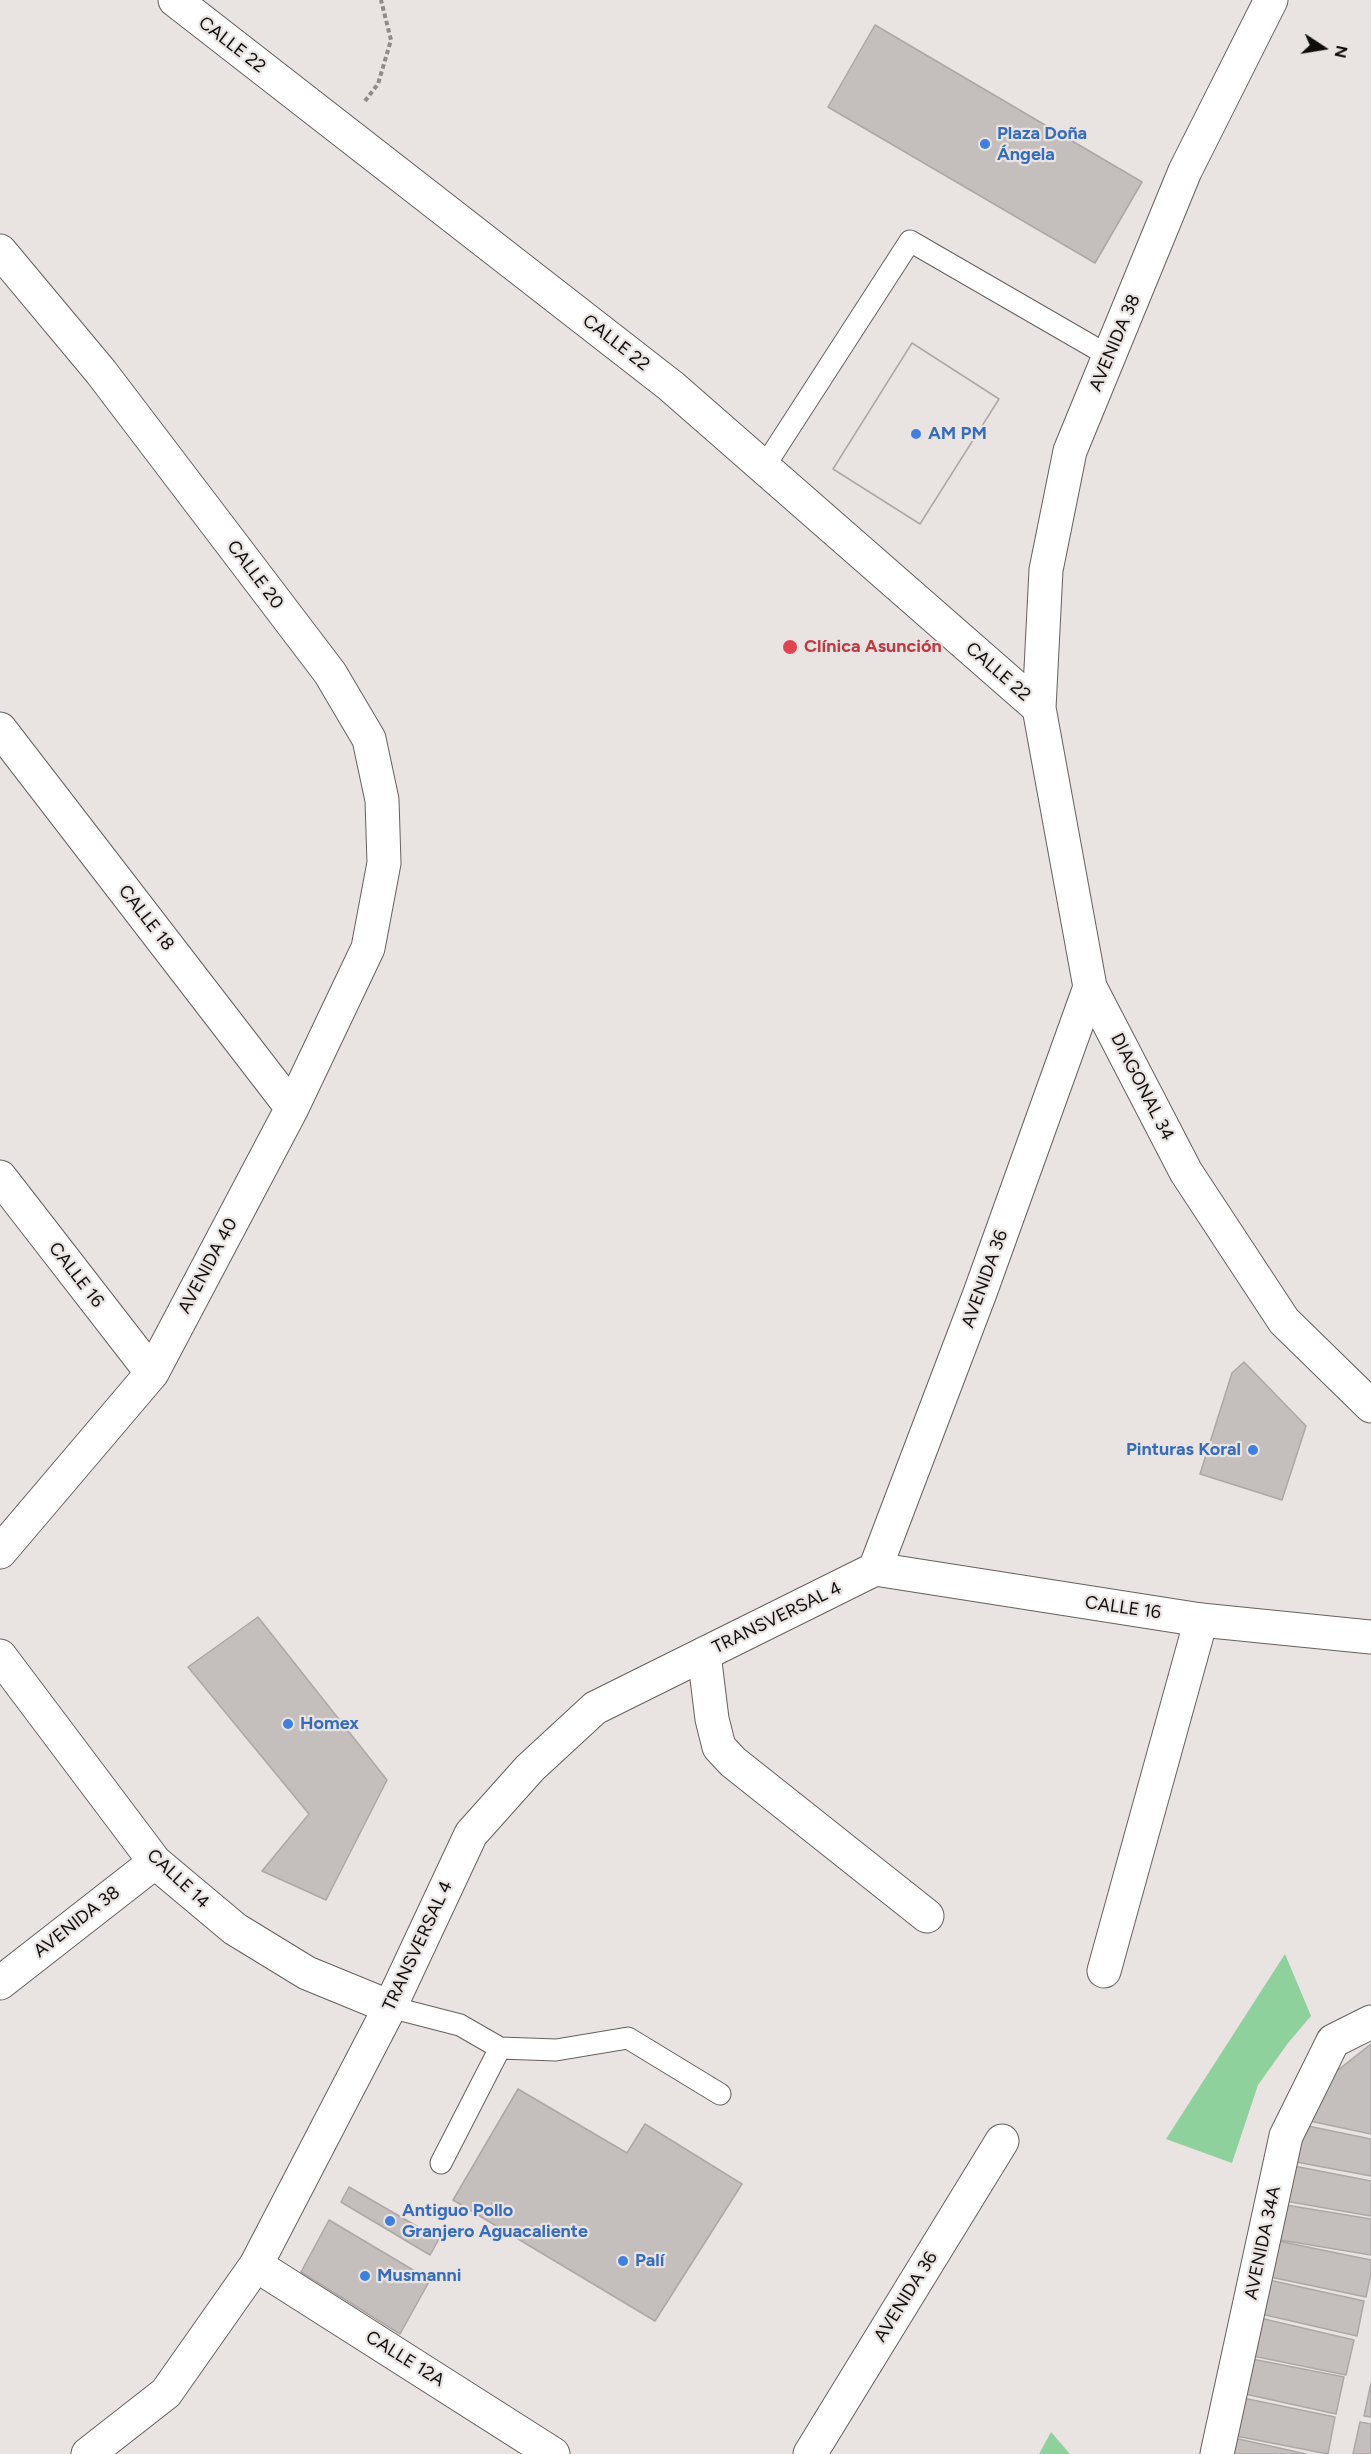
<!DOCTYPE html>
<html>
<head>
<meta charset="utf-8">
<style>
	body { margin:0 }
	#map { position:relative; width:1371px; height:2454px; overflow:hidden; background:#e9e3e1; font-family:Figtree,sans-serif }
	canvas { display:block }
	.north { position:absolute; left:1293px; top:18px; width:60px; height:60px; -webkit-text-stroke:4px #e9e3e1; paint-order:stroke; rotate:102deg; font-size:16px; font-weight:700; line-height:24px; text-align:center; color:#100e0d }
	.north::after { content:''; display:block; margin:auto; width:21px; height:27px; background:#100e0d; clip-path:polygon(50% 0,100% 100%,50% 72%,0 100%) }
</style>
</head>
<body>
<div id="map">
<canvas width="1371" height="2454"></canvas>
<div class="north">N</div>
</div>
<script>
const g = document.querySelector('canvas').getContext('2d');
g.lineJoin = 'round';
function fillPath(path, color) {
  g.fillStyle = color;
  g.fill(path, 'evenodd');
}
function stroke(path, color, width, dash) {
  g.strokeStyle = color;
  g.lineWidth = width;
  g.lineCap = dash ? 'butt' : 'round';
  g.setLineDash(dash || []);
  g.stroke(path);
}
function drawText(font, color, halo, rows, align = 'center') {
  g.font = font + ' Figtree,sans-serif';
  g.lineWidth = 4.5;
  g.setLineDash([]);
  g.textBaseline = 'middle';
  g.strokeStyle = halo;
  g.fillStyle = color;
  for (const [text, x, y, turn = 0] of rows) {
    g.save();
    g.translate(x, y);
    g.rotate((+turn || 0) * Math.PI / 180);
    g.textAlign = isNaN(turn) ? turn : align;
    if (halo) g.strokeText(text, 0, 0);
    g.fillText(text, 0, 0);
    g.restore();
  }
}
fillPath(new Path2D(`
	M1285,1954L1311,2016L1288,2043L1258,2085L1232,2163L1166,2139Z
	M1051,2432L1070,2454H1039Z`), '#8ed19c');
const building = new Path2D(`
	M875,25L1142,182L1095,263L828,107Z
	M912,343L999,399L920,524L833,469Z
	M912,343L999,399L920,524L833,469Z
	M1244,1362L1306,1426L1282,1500L1200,1474L1232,1373Z
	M258,1617L387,1780L326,1900L262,1871L309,1814L188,1667Z
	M1371,2044V2134L1305,2120L1324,2081Z
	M518,2089L627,2153L645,2124L742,2184L655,2321L453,2200Z
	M1303,2125L1371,2139V2176L1296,2162Z
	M1294,2166L1371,2181V2216L1285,2201Z
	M349,2187L439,2239L430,2255L341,2202Z
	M1286,2205L1371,2219V2255L1280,2240Z
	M329,2220L430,2280L400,2334L301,2272Z
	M1278,2241L1371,2260V2274L1366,2297L1270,2277Z
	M1269,2280L1364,2301L1357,2336L1261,2314Z
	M1260,2318L1354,2340L1346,2375L1253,2356Z
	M1252,2359L1344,2377L1336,2414L1245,2394Z
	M1371,2383V2417L1364,2416Z
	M1243,2398L1335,2417L1328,2454L1236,2436Z
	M1360,2422L1371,2424V2454H1353Z
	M1234,2438L1306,2454H1231Z`);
fillPath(building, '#c4bebc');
stroke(building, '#ada7a5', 1.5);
const service = new Path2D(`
	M764,467L910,241L1109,356
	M390,2007L460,2025L500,2048L556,2050L628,2038L720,2094
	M441,2163L500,2048`);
const minor = new Path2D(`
	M0,251L101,372L330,673L369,739L382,800L384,863L368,948L292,1108L152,1373L0,1552
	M0,729L292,1108
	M0,1177L152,1373
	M704,1654L712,1719L719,1747L733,1762L927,1916
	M0,1656L155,1862L235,1929L307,1973L390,2007
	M1104,1971L1201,1620
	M0,1983L155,1862
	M256,2265L553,2454
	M810,2454L1002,2141
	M1217,2454L1286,2136L1333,2041L1371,2022`);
const tertiary = new Path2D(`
	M175,0L671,386L1039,708
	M1271,0L1185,171L1070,451L1046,570L1039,708L1090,987L1186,1172L1284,1321L1371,1406
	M875,1569L980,1293L1090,987
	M875,1569L1201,1620L1371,1637
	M88,2454L166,2393L256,2265L390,2007L471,1834L530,1768L595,1708L875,1569`);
stroke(service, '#66615f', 23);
stroke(minor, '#66615f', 35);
stroke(tertiary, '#66615f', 35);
stroke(new Path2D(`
	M365,101L378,84L391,40L381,0`), '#8f8b89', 4, [4.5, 3]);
stroke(service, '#fff', 21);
stroke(minor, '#fff', 33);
stroke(tertiary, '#fff', 33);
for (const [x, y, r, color] of [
	[985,144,6,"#3f7fe0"],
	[916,434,6,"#3f7fe0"],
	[790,647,8,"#e0444e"],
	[1253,1450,6,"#3f7fe0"],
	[288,1724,6,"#3f7fe0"],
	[390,2221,6,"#3f7fe0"],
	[623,2261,6,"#3f7fe0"],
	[365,2276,6,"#3f7fe0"]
]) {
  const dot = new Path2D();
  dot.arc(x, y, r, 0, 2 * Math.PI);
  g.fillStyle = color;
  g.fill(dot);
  stroke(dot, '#e9e3e1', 2);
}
drawText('18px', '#100e0d', '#e9e3e1', [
	["CALLE 22",232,45,38],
	["CALLE 22",616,343,38],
	["AVENIDA 38",1115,343,-67],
	["CALLE 20",255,575,53],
	["CALLE 22",998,672,41],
	["CALLE 18",146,918,52],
	["DIAGONAL 34",1142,1087,63],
	["AVENIDA 40",208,1266,-62],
	["CALLE 16",76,1275,52],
	["AVENIDA 36",985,1279,-70],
	["CALLE 16",1123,1608,8],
	["TRANSVERSAL 4",777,1618,-26],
	["CALLE 14",178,1879,43],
	["AVENIDA 38",77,1922,-38],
	["TRANSVERSAL 4",418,1946,-65],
	["AVENIDA 34A",1263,2243,-78],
	["AVENIDA 36",906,2297,-58],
	["CALLE 12A",405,2359,32]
]);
drawText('bold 18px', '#366cbe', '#e9e3e1', [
	["Plaza Doña",997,134],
	["Ángela",997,155],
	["AM PM",928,434],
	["Pinturas Koral",1241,1450,"right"],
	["Homex",300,1724],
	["Antiguo Pollo",402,2211],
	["Granjero Aguacaliente",402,2232],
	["Palí",635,2261],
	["Musmanni",377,2276]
], 'left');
drawText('bold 18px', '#be3a42', '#e9e3e1', [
	["Clínica Asunción",804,647]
], 'left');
</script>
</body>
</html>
